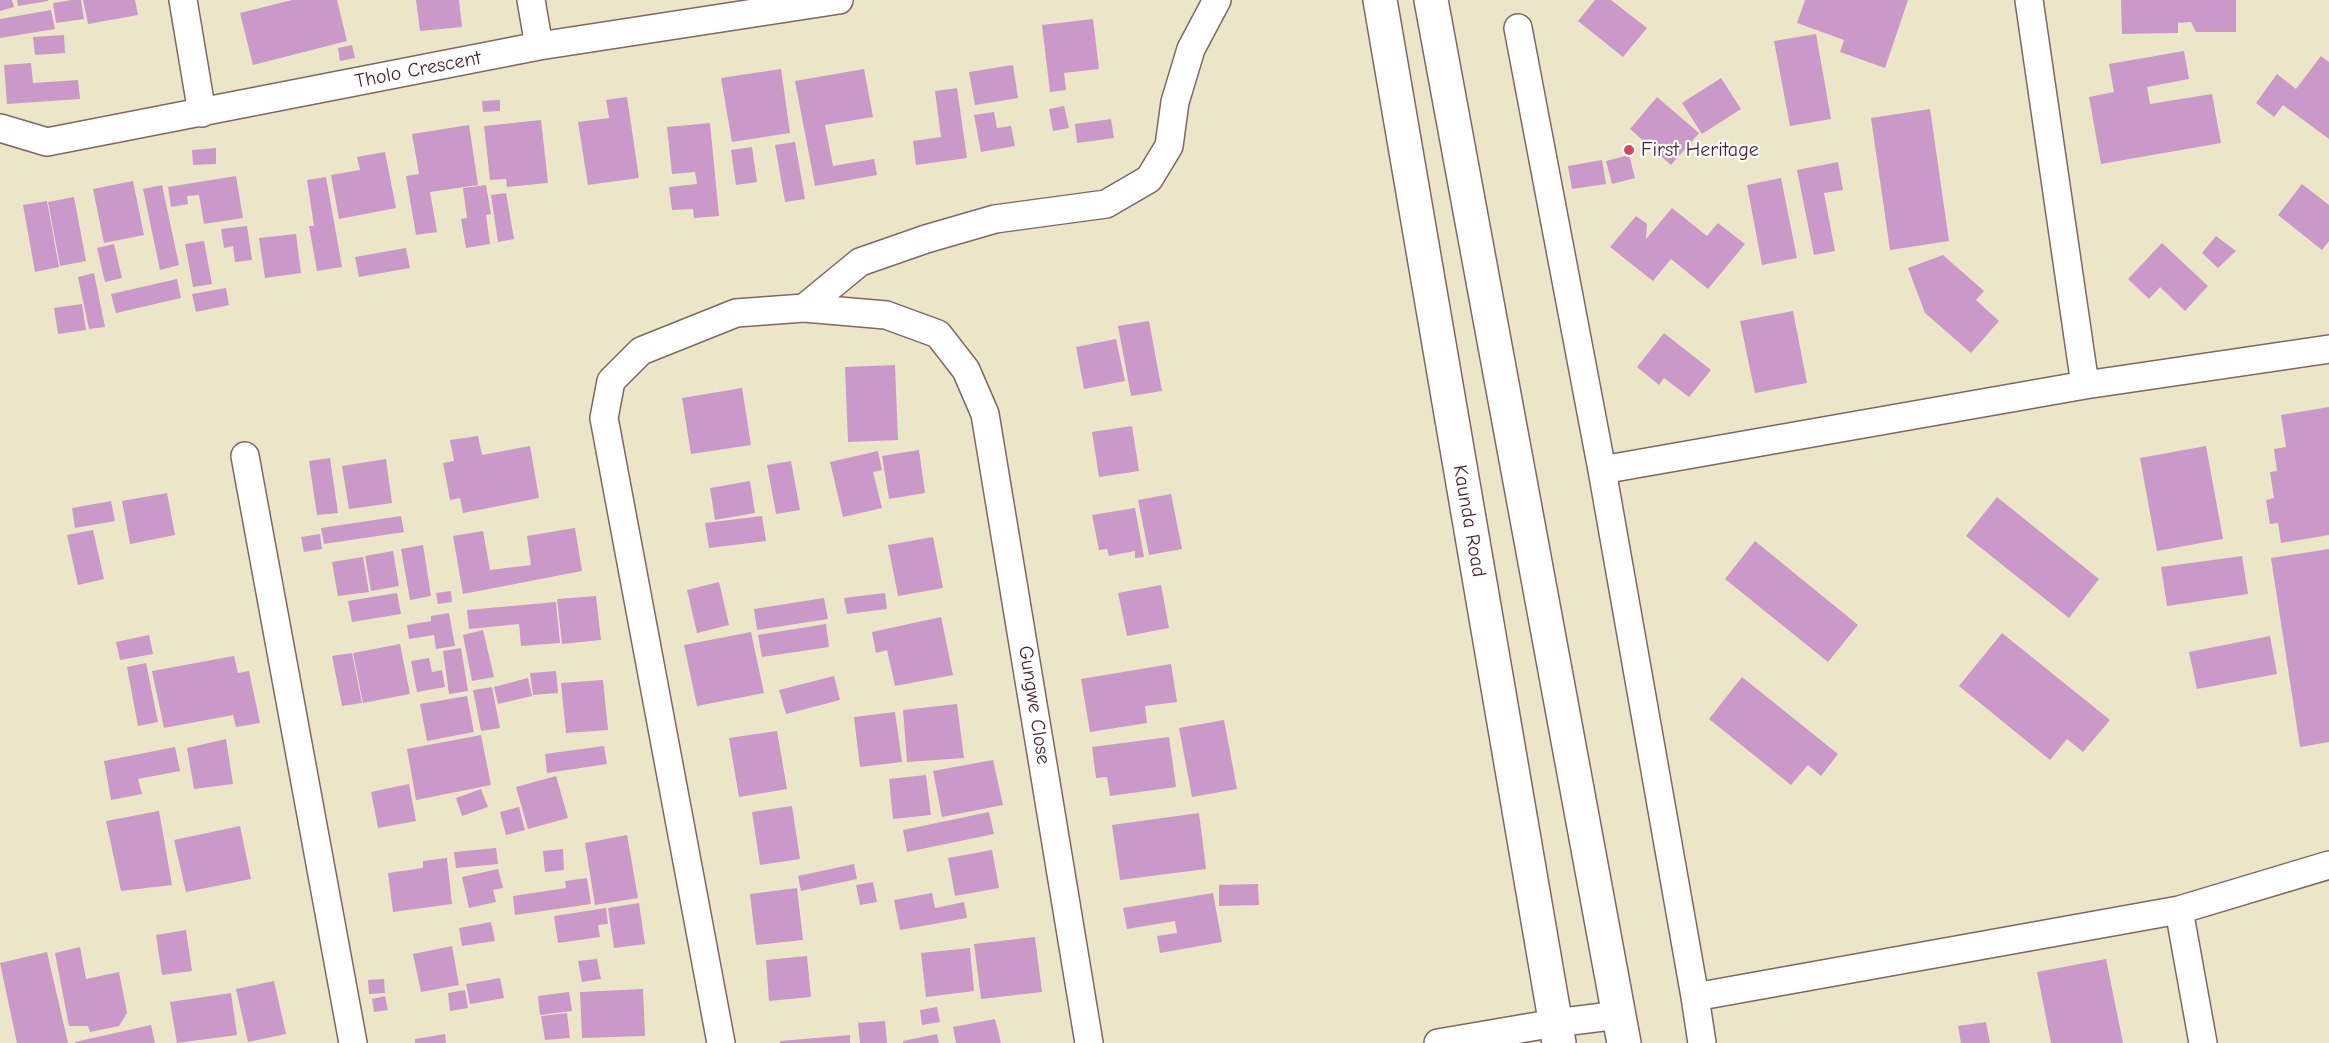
<!DOCTYPE html>
<html>
<head>
<meta charset="utf-8">
<style>
	body { margin:0 }
	canvas { display:block; background:#ece6c8 }
</style>
</head>
<body>
<canvas width="2329" height="1043"></canvas>
<script>
const g = document.querySelector('canvas').getContext('2d');
g.lineJoin = 'round';
function fillPath(path, color) {
  g.fillStyle = color;
  g.fill(path, 'evenodd');
}
function stroke(path, color, width, dash) {
  g.strokeStyle = color;
  g.lineWidth = width;
  g.lineCap = dash ? 'butt' : 'round';
  g.setLineDash(dash || []);
  g.stroke(path);
}
function drawText(font, color, halo, rows, align = 'center') {
  g.font = font + ' "Comic Neue",sans-serif';
  g.lineWidth = 4.5;
  g.setLineDash([]);
  g.textBaseline = 'middle';
  g.strokeStyle = halo;
  g.fillStyle = color;
  for (const [text, x, y, turn = 0] of rows) {
    g.save();
    g.translate(x, y);
    g.rotate((+turn || 0) * Math.PI / 180);
    g.textAlign = isNaN(turn) ? turn : align;
    if (halo) g.strokeText(text, 0, 0);
    g.fillText(text, 0, 0);
    g.restore();
  }
}
fillPath(new Path2D(`
	M0,0H12L14,7L0,11Z
	M17,0H48V1L18,6Z
	M72,0H81L84,19L56,23L53,3Z
	M83,0H135L138,15L88,24Z
	M292,0H337L347,41L253,65L240,13Z
	M416,0H459L462,27L420,31Z
	M1595,0H1611L1647,28L1623,57L1578,21Z
	M1805,0H1908L1885,68L1840,52L1844,40L1797,23Z
	M2121,0H2236V32H2196L2191,22L2178,23V33L2122,34Z
	M51,10L55,29L0,38V19Z
	M1093,19L1099,69L1064,73L1066,90L1050,92L1042,25Z
	M1816,34L1831,119L1790,126L1774,41Z
	M64,35L65,53L35,55L33,37Z
	M352,45L355,58L340,61L338,48Z
	M2184,51L2189,79L2147,87L2150,104L2212,94L2221,143L2101,164L2089,97L2114,92L2109,64Z
	M2321,56L2329,62V139L2283,105L2274,117L2256,103L2277,74L2296,89Z
	M31,63L33,83L78,80L80,99L7,104L4,65Z
	M1013,65L1018,98L975,105L969,72Z
	M781,69L790,133L732,142L721,78Z
	M864,69L873,117L825,125L833,166L874,159L877,175L815,186L795,81Z
	M1721,78L1741,109L1702,134L1682,103Z
	M957,88L967,158L916,165L913,141L941,137L935,91Z
	M627,97L639,178L588,185L578,122L609,118L606,100Z
	M1657,97L1699,133L1671,165L1630,129Z
	M500,100V111L483,112L482,101Z
	M1064,106L1069,128L1053,131L1049,109Z
	M1930,109L1949,241L1890,250L1871,118Z
	M994,112L997,128L1011,126L1015,146L981,152L974,115Z
	M1111,119L1114,138L1077,143L1075,124Z
	M541,120L548,183L507,187L506,179L490,180L484,126Z
	M710,123L719,216L694,218L693,209L672,210L669,187L697,184L695,172L672,174L667,127Z
	M469,125L478,185L430,192L437,232L416,235L406,176L419,174L412,134Z
	M795,142L805,199L785,202L775,145Z
	M752,147L757,182L736,185L731,150Z
	M216,148V164L193,165L192,150Z
	M385,152L396,208L339,219L331,175L360,170L357,157Z
	M1629,155L1635,178L1612,184L1606,161Z
	M1602,160L1606,184L1572,189L1568,166Z
	M1838,162L1843,190L1824,193L1835,251L1814,255L1797,170Z
	M236,176L243,218L204,224L199,195L187,196L188,204L171,207L168,187Z
	M326,177L342,267L317,271L309,226H314L307,180Z
	M1781,178L1797,258L1762,265L1747,185Z
	M133,181L144,235L104,243L93,189Z
	M2302,184L2329,205V241L2322,250L2278,215Z
	M162,185L179,265L160,270L143,189Z
	M486,185L491,214L486,215L490,244L466,248L461,219L467,218L463,188Z
	M506,193L514,239L498,242L491,195Z
	M74,197L86,261L60,266L48,202Z
	M47,201L59,267L35,272L23,205Z
	M1672,208L1707,236L1718,223L1745,244L1708,289L1671,259L1653,281L1610,247L1636,216L1647,224L1646,239Z
	M247,226L252,260L235,262L233,246L224,248L221,229Z
	M296,234L301,273L265,278L259,238Z
	M2216,236L2236,251L2218,268L2202,253Z
	M204,241L212,284L193,287L185,244Z
	M2162,243L2208,286L2185,311L2160,287L2149,299L2128,279Z
	M114,244L122,278L105,282L97,248Z
	M406,248L410,268L359,277L355,257Z
	M1943,255L1984,291L1976,300L1999,321L1971,353L1925,313L1908,268Z
	M94,273L105,327L89,329L78,277Z
	M177,279L181,298L116,313L111,294Z
	M226,288L229,305L196,312L192,294Z
	M82,304L86,330L58,334L54,308Z
	M1793,311L1807,383L1755,393L1740,321Z
	M1149,321L1162,391L1131,396L1118,326Z
	M1664,333L1711,370L1689,397L1664,378L1659,385L1637,367Z
	M1116,339L1125,381L1084,389L1076,347Z
	M895,365L898,440L848,442L845,367Z
	M742,388L751,445L691,454L682,398Z
	M2329,407V535L2281,543L2278,523L2270,524L2266,500L2274,498L2270,472L2277,471L2274,449L2286,447L2281,415Z
	M1132,426L1139,471L1099,477L1092,432Z
	M478,436L482,455L530,446L539,498L463,513L460,498L450,500L443,463L454,461L450,440Z
	M2206,446L2223,539L2157,551L2140,458Z
	M919,450L925,493L889,499L882,456Z
	M878,451L882,470L873,472L882,508L843,517L830,462Z
	M330,458L338,513L317,515L309,461Z
	M386,459L392,503L349,509L342,466Z
	M791,461L800,510L776,514L767,465Z
	M750,481L755,513L715,520L710,488Z
	M167,493L175,535L130,544L122,501Z
	M1171,494L1182,549L1149,555L1138,500Z
	M1997,497L2099,579L2069,618L1966,536Z
	M111,501L115,521L75,528L72,508Z
	M1135,508L1144,557L1135,558V551L1109,556L1107,549L1099,550L1092,515Z
	M401,516L404,532L324,544L321,528Z
	M762,516L766,541L709,548L705,523Z
	M575,528L582,571L463,594L453,536L483,531L490,570L531,565L527,536Z
	M93,530L104,579L78,585L67,535Z
	M320,534L322,549L304,552L301,537Z
	M933,537L943,588L898,596L888,545Z
	M1755,541L1858,625L1828,662L1725,579Z
	M423,545L431,596L410,600L401,549Z
	M2329,549V742L2300,747L2271,558Z
	M393,551L399,586L371,591L365,556Z
	M2242,556L2248,594L2167,606L2161,567Z
	M363,557L369,592L338,596L332,562Z
	M719,582L729,625L697,633L687,590Z
	M1161,585L1169,628L1127,636L1118,593Z
	M451,591L452,602L438,604L436,593Z
	M397,593L401,614L352,622L348,601Z
	M885,593L887,609L847,614L844,598Z
	M596,596L601,640L562,644L557,599Z
	M824,598L828,619L757,630L754,609Z
	M556,602L560,643L521,646L519,624L469,629L467,610Z
	M449,613L455,646L436,649L434,635L409,639L407,625L431,621V616Z
	M941,617L953,675L895,686L887,650L876,653L872,632Z
	M826,624L829,647L762,657L758,635Z
	M483,630L494,677L472,681L463,635Z
	M751,632L764,693L697,706L684,645Z
	M2002,633L2110,720L2083,752L2067,739L2050,760L1959,686Z
	M149,635L153,654L120,660L116,642Z
	M2270,636L2277,674L2197,689L2189,652Z
	M400,644L410,694L363,703L353,653Z
	M461,648L468,691L449,694L443,651Z
	M352,653L362,703L342,706L332,656Z
	M234,656L238,673L249,671L260,723L236,727L233,715L164,728L152,671Z
	M429,658L432,672L442,670L445,687L417,692L411,661Z
	M146,663L158,722L138,726L127,667Z
	M1171,664L1177,702L1145,706L1147,723L1090,732L1081,679Z
	M556,671L558,693L533,695L530,673Z
	M834,676L840,700L786,714L779,690Z
	M1742,677L1838,754L1821,776L1808,765L1791,785L1709,719Z
	M528,678L532,696L498,704L494,687Z
	M603,680L608,730L566,733L561,683Z
	M492,687L500,728L481,731L473,690Z
	M467,696L474,732L427,741L420,704Z
	M957,704L964,758L907,762L903,710Z
	M895,712L902,762L860,767L854,717Z
	M1224,720L1237,789L1192,797L1179,728Z
	M777,731L787,789L739,797L729,738Z
	M481,735L491,785L416,800L407,749Z
	M1169,737L1176,787L1110,796L1107,777L1096,778L1092,747Z
	M226,739L233,784L194,789L187,748Z
	M604,746L607,764L547,773L545,754Z
	M175,747L180,771L138,779L142,794L111,800L104,761Z
	M993,760L1003,805L942,817L933,771Z
	M926,775L931,815L893,819L889,779Z
	M556,776L568,818L528,829L516,787Z
	M409,784L416,821L378,828L371,792Z
	M481,789L488,807L462,816L456,798Z
	M792,806L800,859L760,865L752,812Z
	M519,807L525,830L506,835L500,812Z
	M159,811L172,885L121,891L106,821Z
	M989,812L994,834L907,852L903,830Z
	M1199,813L1206,869L1120,880L1112,825Z
	M240,826L251,879L186,892L174,840Z
	M627,835L638,898L595,905L585,843Z
	M496,848L498,864L456,868L454,852Z
	M563,849L564,870L545,872L543,851Z
	M992,850L999,888L955,896L948,858Z
	M447,858L452,904L393,912L388,873L423,868V861Z
	M854,864L857,879L801,891L798,876Z
	M498,869L503,888L493,890L496,902L469,908L462,877Z
	M587,878L591,904L515,915L513,896L566,888L565,881Z
	M873,882L877,902L860,905L856,885Z
	M1258,884L1259,905L1219,906V885Z
	M797,888L803,940L756,945L750,894Z
	M932,893L935,908L964,902L967,918L900,930L894,900Z
	M1213,893L1222,942L1160,953L1157,936L1177,933L1175,921L1127,929L1123,908Z
	M639,903L645,944L614,948L608,908Z
	M606,908L608,924L598,925L600,937L558,943L554,916Z
	M491,922L495,941L462,946L459,928Z
	M186,930L192,971L162,975L156,935Z
	M1035,937L1042,992L981,999L974,944Z
	M452,946L459,985L421,992L413,954Z
	M80,947L86,979L119,972L127,1013L119,1026L90,1032L88,1026H69L55,953Z
	M970,948L974,991L926,997L921,953Z
	M47,952L68,1043H17L0,963Z
	M807,956L811,997L769,1001L766,960Z
	M597,959L601,979L582,982L578,961Z
	M2106,959L2123,1043H2051L2037,972Z
	M500,978L504,998L470,1004L466,984Z
	M384,979L385,993L369,994L368,980Z
	M274,981L286,1034L248,1042L236,989Z
	M643,989L645,1036L582,1038L580,992Z
	M465,990L468,1008L450,1011L448,993Z
	M569,992L572,1011L540,1015L538,996Z
	M231,993L237,1035L177,1043L170,1002Z
	M385,996L388,1010L374,1012L372,999Z
	M937,1007L940,1022L922,1025L920,1010Z
	M567,1013L570,1038L545,1040L541,1016Z
	M995,1019L1001,1043H956L953,1027Z
	M885,1021L887,1043H860L858,1023Z
	M1986,1022L1990,1043H1961L1958,1026Z
	M151,1025L155,1043H75V1042Z
	M445,1034L446,1043H415V1039Z
	M937,1034L939,1043H903V1041Z
	M850,1035V1043H780V1041Z`), '#ca99ca');
const minor = new Path2D(`
	M183,0L202,113
	M531,0L539,46
	M2029,0L2085,385
	M1518,28L1602,470L1695,997L2179,910L2329,865
	M0,128L47,142L539,46L839,0
	M804,308L860,262L926,239L995,219L1106,204L1149,179L1169,146L1175,102L1191,49L1217,0
	M245,456L353,1043
	M1602,470L2085,385L2329,349
	M2179,910L2203,1043
	M1695,997L1702,1043
	M721,1043L604,418L611,381L641,351L736,313L804,308L886,315L938,334L966,370L985,414L1089,1043
	M1438,1043L1555,1023L1619,1015`);
const primary = new Path2D(`
	M1380,0L1559,1043
	M1431,0L1624,1043`);
stroke(minor, '#836562', 30);
stroke(primary, '#836562', 36);
stroke(minor, '#fff', 27);
stroke(primary, '#fff', 33);
for (const [x, y, r, color] of [
	[1629,150,6,"#d1495b"]
]) {
  const dot = new Path2D();
  dot.arc(x, y, r, 0, 2 * Math.PI);
  g.fillStyle = color;
  g.fill(dot);
  stroke(dot, '#fff', 2);
}
drawText('20px', '#4a1f2b', '#fff', [
	["Tholo Crescent",418,70,-11],
	["Kaunda Road",1469,521,80],
	["Gungwe Close",1034,705,81]
]);
drawText('20px', '#4a1f2b', '#fff', [
	["First Heritage",1641,150]
], 'left');
</script>
</body>
</html>
